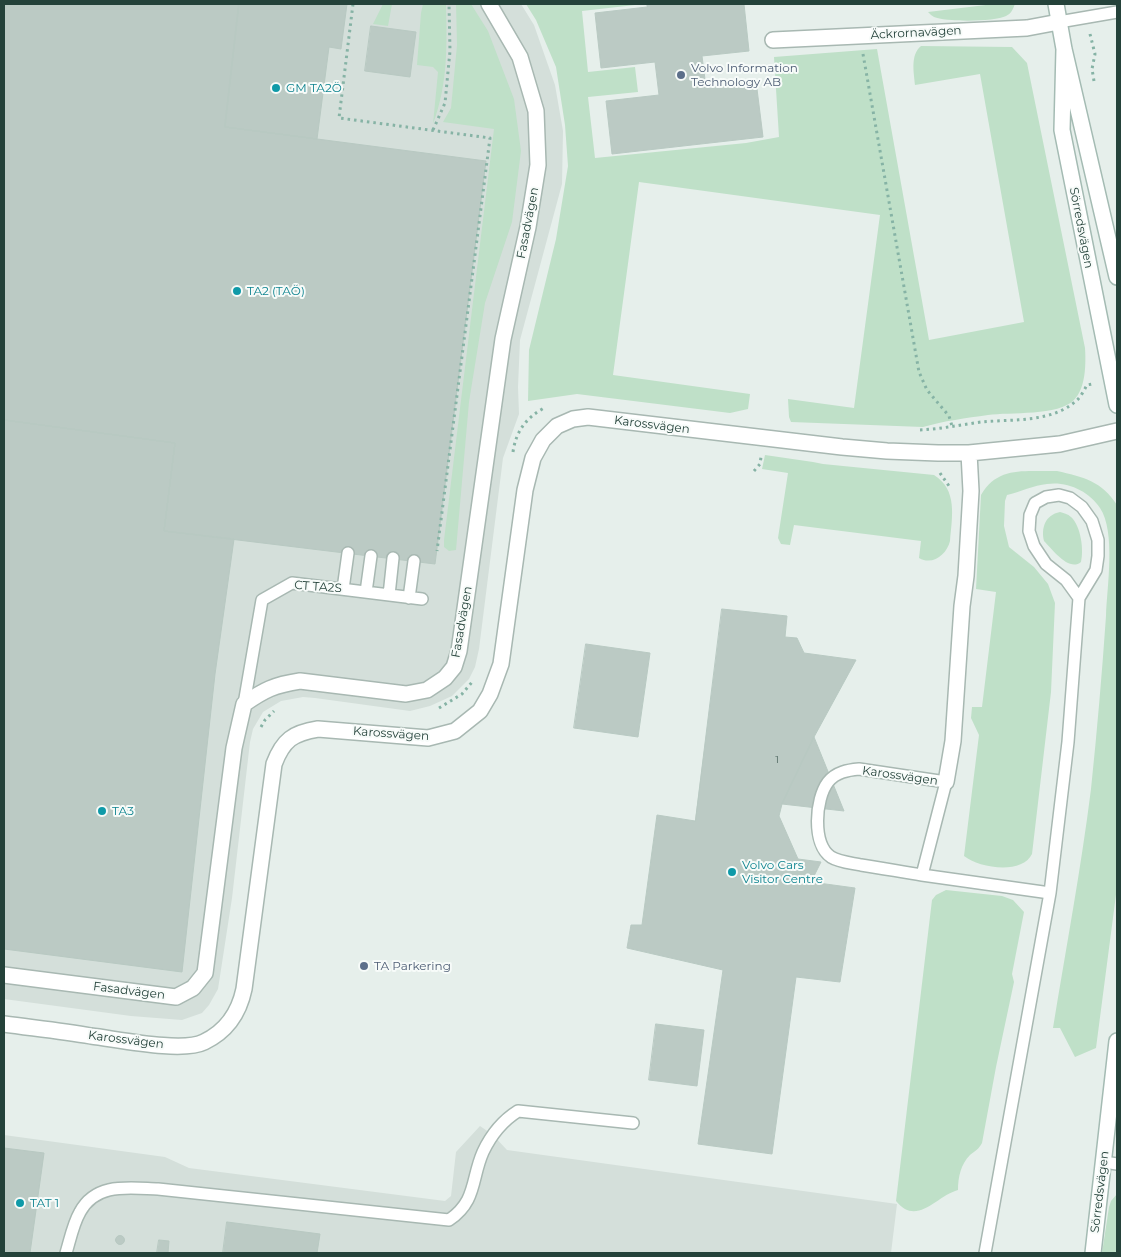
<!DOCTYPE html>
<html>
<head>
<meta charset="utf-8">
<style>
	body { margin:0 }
	#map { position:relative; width:1121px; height:1257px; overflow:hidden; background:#e6efeb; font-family:Montserrat,sans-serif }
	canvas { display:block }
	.frame { position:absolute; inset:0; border:5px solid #24423a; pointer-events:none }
</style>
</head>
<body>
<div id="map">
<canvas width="1121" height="1257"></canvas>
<div class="frame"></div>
</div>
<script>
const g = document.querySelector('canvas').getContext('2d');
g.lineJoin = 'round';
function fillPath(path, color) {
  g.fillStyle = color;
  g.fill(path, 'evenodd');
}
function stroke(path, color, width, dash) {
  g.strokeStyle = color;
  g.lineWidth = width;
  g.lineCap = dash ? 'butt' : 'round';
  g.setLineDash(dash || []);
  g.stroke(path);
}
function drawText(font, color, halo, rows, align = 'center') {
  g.font = font + ' Montserrat,sans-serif';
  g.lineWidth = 4;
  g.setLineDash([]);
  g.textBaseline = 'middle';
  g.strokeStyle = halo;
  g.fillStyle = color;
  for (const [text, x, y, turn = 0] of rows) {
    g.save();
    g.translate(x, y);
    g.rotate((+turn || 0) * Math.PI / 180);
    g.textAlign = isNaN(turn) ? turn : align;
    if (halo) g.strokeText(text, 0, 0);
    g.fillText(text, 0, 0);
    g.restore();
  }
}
fillPath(new Path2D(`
	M4,4H521L534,25L555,85L563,131L562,184L520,340L518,387L519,414L503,458L479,649L475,667L469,679L452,696L430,706L410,711L315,698L303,697L281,701L263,712L253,729L250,742L232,898L218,989L209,1005L202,1013L182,1020L131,1016L4,999Z
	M480,1126L493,1135L507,1150L897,1204L891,1253H4V1135L165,1157L189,1168L445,1201L451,1196L456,1152Z`), '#d4dfda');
fillPath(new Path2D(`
	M383,4H392L388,26L373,24Z
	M423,4H446C447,48 448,83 433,124L438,72L433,67L417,65L421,13Z
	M456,4H471L488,31L514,99L521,151L512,222L485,303L469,402L456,550L449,551L444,547V540L494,129L443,122L451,108L457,45Z
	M526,4H635V5L582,11L588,72L635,67L638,92L588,97L595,158L746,143L779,137L774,57L877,49L929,340L1024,322L980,74L915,85C914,73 910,55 921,46L1012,47L1027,63L1085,348C1086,363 1086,388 1074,400C1059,416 1010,412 988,415C966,418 944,421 923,427L791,422L789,417L788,399L854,408L880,215L639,182L613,375L750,394L748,409L730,413L577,394L528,401L529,350L556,239L568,166L565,125L556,67L536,20Z
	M994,4H1015C1013,9 1011,14 1006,16C995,22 945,22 934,17C932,16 930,14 928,12Z
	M765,455L813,462L823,464L934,475C958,490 952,517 950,541C947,554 933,566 919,558L921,541L794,525L790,545L781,544L778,538L788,473L762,469Z
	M1057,471C1083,477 1102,481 1117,505V887L1096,1048L1075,1057L1060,1028H1053C1066,948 1081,869 1091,789C1097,731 1102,674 1106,616C1107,587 1116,532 1100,508C1089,491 1067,481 1047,484C1034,485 1020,492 1007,495L1005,501L1004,526L1009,547L1034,567L1048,584L1055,603L1051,692L1032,854C1022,875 979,868 964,856L979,735L971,718L972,707H982L996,592L976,589L981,495C998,465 1027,472 1057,471Z
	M1060,512C1063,513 1068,514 1071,517C1081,526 1084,550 1081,562C1069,572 1053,550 1044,541C1041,528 1045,515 1060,512Z
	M946,890L1002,896L1013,900L1024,912L1012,974L1014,982L996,1067L982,1143C979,1149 975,1151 970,1155C961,1164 958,1177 958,1190C936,1196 917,1227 896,1201L932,900L936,895Z
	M1117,1194V1253H1102L1109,1207L1111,1201Z`), '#bfe0c8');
const building = new Path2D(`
	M4,4H239L225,127L486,161L435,564L164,531L175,443L4,420Z
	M239,4H347L341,49L329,47L317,139L225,127Z
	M647,4H744L749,51L702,56L706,87L756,81L763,137L612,154L606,101L659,95L655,62L601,68L595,13L647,7Z
	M371,26L416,32L410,77L365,71Z
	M4,420L175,443L164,531L234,539L215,674L182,972L4,949Z
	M722,609L787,616L785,637L797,638L804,653L856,660L814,737L782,804L779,816L798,859L821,862L811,882L855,888L840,982L796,977L772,1154L698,1144L723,970L627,948L631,925H642L657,815L695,821Z
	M586,644L650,653L638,737L574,728Z
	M814,737L844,811L782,804Z
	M656,1024L704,1030L697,1086L649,1080Z
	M4,1148L44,1153L30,1253H4Z
	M227,1222L320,1234L317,1253H223Z
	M115.5 1240a4.5 4.5 0 1 1 9 0a4.5 4.5 0 1 1-9 0Z
	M159,1240L169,1241L168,1253H157Z`);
fillPath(building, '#bbcac4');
stroke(building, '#b8c9c2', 1);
const lane = new Path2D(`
	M1059,22L1117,12
	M343,589L348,553
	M366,592L371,556
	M389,595L393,558
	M409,598L414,561
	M244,704L262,600L292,583L422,599
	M859,769L946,782L922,875C902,872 882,868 861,865C852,863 839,862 831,857C812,844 815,799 828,782C836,772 848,770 859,769Z
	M922,875L1050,893
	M1104,1162L1117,1164
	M66,1253C70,1240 73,1224 80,1212C96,1182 129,1188 158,1189L449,1220C477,1201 471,1179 483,1152C491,1135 502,1121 518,1111L633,1123
	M985,1253L1050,893L1068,742L1079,598L1096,570L1098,556V540L1092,521L1082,507L1070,498L1059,495L1046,497L1035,503L1030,515L1029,531L1034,546L1046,564L1066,580L1079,598`);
const street = new Path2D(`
	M773,40L1027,28L1059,22
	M946,782L953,741L962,606L966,576L971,491L969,453
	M4,975L176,997L193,988L205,973L234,748L244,704C264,690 274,685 300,681L406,694L427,690L445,678L454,667L459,651L503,339L528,227L538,165L536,111L520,57L489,4
	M4,1024C33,1028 62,1031 91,1036C117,1039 182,1053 204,1042C227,1031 239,1013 244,989L274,764C283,740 293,733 318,729L428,738L455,731L480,711L490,694L501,664L525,490L533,458L543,440L557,426L573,419L588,417L842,447L887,451L938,453H969L1060,444L1117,431`);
const secondary = new Path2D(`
	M1056,4L1064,49L1117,277
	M1064,49L1062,130L1117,405
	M1093,1253L1117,1041`);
stroke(lane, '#a8b8b2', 14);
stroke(street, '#a8b8b2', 18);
stroke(secondary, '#a4bbb3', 18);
stroke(new Path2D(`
	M353,4L339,118L490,138L437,551
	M1090,34L1095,54L1092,69L1094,81
	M863,54L919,372L927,390L949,416L952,426
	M433,130L445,103L450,51L449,4
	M920,430C940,429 960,425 981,422C1012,419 1051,423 1076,401C1081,397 1084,390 1087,385L1092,384
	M513,452C516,431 526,418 544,408
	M754,471L760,464L761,457
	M940,473L949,486
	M439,708L462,694L473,681
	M261,727L265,720L274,711`), '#86b3a5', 3, [2.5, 4]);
stroke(lane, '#fff', 11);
stroke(street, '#fff', 15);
stroke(secondary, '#fff', 15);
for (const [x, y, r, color] of [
	[681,75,5,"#5c6f8a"],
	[276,88,5,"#0f9aa8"],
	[237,291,5,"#0f9aa8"],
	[102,811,5,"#0f9aa8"],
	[732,872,5,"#0f9aa8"],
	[364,966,5,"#5c6f8a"],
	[20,1203,5,"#0f9aa8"]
]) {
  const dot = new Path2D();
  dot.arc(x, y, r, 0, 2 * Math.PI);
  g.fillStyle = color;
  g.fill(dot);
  stroke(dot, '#f7fbf9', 2);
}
drawText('10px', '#4a645c', null, [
	["1",777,760]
]);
drawText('12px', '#24423a', '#f7fbf9', [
	["Äckrornavägen",916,33,-3],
	["Fasadvägen",528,223,-79],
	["Sörredsvägen",1081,228,79],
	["Karossvägen",652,425,7],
	["CT TA2S",318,587,4],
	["Fasadvägen",462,622,-80],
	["Karossvägen",391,734,4],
	["Karossvägen",900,776,8],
	["Fasadvägen",129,991,7],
	["Karossvägen",126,1040,7],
	["Sörredsvägen",1100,1192,-83]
]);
drawText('12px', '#4e5e75', '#f7fbf9', [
	["Volvo Information",691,68],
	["Technology AB",691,82],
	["TA Parkering",374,966]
], 'left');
drawText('12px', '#0d838f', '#f7fbf9', [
	["GM TA2Ö",286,88],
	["TA2 (TAÖ)",247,291],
	["TA3",112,811],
	["Volvo Cars",742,865],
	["Visitor Centre",742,879],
	["TAT 1",30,1203]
], 'left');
</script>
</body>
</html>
